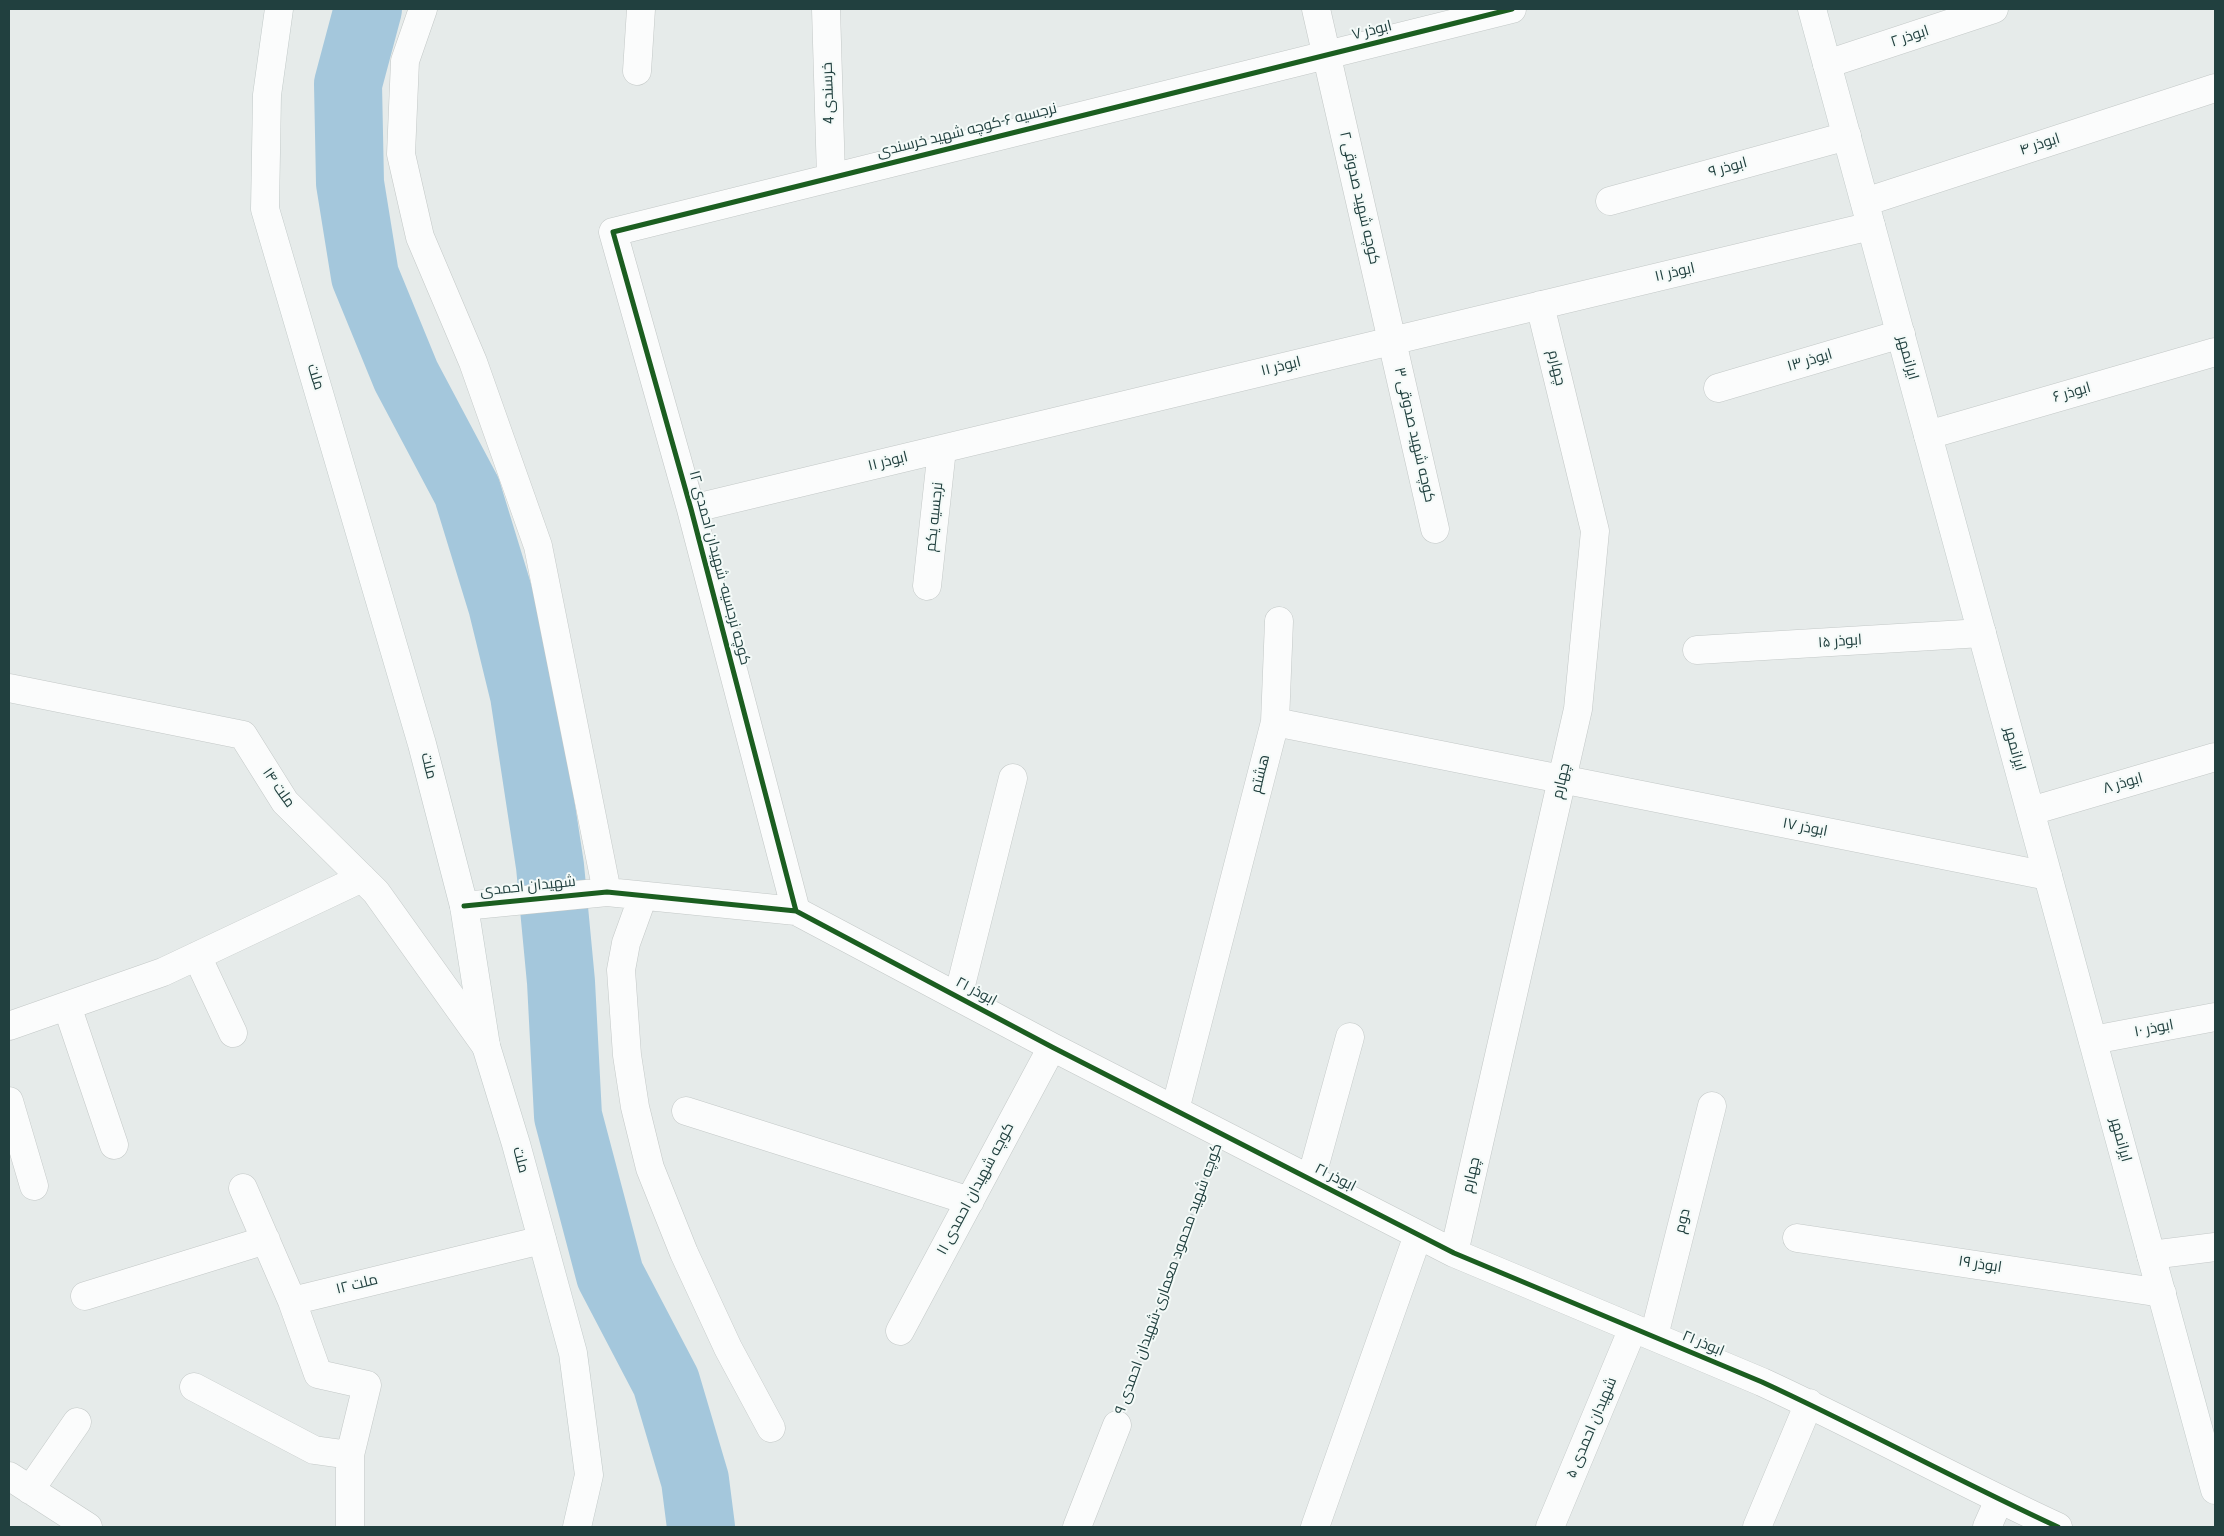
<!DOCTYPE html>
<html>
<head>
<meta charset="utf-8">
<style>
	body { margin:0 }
	#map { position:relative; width:2224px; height:1536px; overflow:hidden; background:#e6ebea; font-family:"Roboto Condensed",sans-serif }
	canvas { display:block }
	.frame { position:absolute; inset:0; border:10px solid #21403f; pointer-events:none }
</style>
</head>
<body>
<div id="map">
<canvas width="2224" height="1536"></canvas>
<div class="frame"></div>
</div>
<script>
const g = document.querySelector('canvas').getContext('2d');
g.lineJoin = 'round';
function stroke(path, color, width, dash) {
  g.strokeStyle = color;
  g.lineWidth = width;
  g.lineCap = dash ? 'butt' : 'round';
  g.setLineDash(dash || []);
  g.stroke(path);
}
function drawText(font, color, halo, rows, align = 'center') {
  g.font = font + ' "Roboto Condensed",Cairo,sans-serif';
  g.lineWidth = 4;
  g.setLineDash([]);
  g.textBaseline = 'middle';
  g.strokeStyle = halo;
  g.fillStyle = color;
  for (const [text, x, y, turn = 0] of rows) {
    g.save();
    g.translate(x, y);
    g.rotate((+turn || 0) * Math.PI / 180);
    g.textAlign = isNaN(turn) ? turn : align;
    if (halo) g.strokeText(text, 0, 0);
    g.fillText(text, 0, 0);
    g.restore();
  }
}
stroke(new Path2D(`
	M368,9L348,84L350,183L365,276L406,376L467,491L502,605L524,695L550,866L561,982L568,1116L610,1275L666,1382L695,1480L701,1527`), '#a4c7dc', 68);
const minor = new Path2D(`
	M423,9L405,61L401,154L420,237L473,362L538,546L607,892
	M826,9L831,177
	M1316,9L1435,529
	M1827,64L1994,9
	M637,71L641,9
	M1610,201L1847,136
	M1865,202L2215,88
	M1718,388L1901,334
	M1928,435L2215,352
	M691,509L1871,226
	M927,586L942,449
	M1697,650L1982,633
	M9,688L243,735L285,802L376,892L486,1046
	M1275,722L1279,621
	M2031,811L2215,757
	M643,896L626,943L621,970L627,1055L635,1107L650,1168L684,1253L728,1348L771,1428
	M464,906L607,892L796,911L1052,1047L1454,1253L1762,1382C1862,1428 1958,1481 2058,1527
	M796,911L691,509L613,232L1512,9
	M197,956L233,1033
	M958,997L1013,778
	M67,1006L114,1145
	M9,1026L163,972L362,878
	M2093,1040L2215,1017
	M9,1101L34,1186
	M1175,1110L1275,722L2048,876
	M686,1111L970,1201
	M1311,1179L1350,1037
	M243,1188L292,1301L542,1240
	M1797,1238L2162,1293
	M1454,1253L1578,709L1595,531L1540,305
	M2151,1255L2215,1247
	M85,1296L266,1240
	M292,1301L318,1374L367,1385L350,1455V1527
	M900,1331L1052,1047
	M1654,1336L1712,1106
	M194,1387L314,1450L350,1455
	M9,1476L88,1527
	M30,1490L77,1422
	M1077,1527L1117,1425
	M1315,1527L1418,1235
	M1550,1527L1633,1328
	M1757,1527L1809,1403
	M1987,1527L1999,1500`);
const secondary = new Path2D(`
	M279,9L267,95L265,209L422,744L464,906L486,1046L516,1144L573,1353L589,1475L577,1527
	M1812,9L2215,1490`);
stroke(minor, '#c3c8c7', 29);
stroke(secondary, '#c1c9c8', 29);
stroke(new Path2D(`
	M1128,1394L1210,1164`), '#c2cbca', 3, [2.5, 4]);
stroke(minor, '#fbfcfc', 28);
stroke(secondary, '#fbfcfc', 28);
stroke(new Path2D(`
	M464,906L607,892L796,911L1052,1047L1454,1253L1762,1382C1862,1428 1958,1481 2058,1527
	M796,911L691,509L613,232L1512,9`), '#1b5e20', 5);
drawText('15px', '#21403f', '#f4faf8', [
	["۷ ابوذر",1372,31,-14],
	["۲ ابوذر",1910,37,-18],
	["خرسندی 4",829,93,-92],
	["نرجسیه ۶-کوچه شهید خرسندی",967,131,-14],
	["ابوذر ۴",2040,145,-18],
	["۹ ابوذر",1728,168,-15],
	["کوچه شهید صدوقی ۲",1359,198,77],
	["ابوذر ۱۱",1675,273,-13],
	["ایرانمهر",1907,358,75],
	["۱۳ ابوذر",1810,361,-16],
	["ابوذر ۱۱",1281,367,-14],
	["چهارم",1556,368,77],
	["ملت",315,377,73],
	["ابوذر ۶",2072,393,-16],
	["کوچه شهید صدوقی ۳",1414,435,77],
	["ابوذر ۱۱",888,462,-14],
	["نرجسیه یکم",935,517,-84],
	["کوچه نرجسیه- شهیدان احمدی ۱۲",719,568,75],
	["۱۵ ابوذر",1840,642,-4],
	["ایرانمهر",2014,749,75],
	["ملت",428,766,76],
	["هشتم",1261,774,-76],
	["چهارم",1562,781,-77],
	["۸ ابوذر",2123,784,-16],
	["۱۴ ملت",278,788,55],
	["۱۷ ابوذر",1805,828,11],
	["شهیدان احمدی",528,887,-6],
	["۲۱ ابوذر",976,992,28],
	["ابوذر ۱۰",2154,1029,-11],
	["ایرانمهر",2120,1140,75],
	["ملت",520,1160,75],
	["چهارم",1472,1175,-77],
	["۲۱ ابوذر",1335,1178,27],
	["کوچه شهیدان احمدی ۱۱",976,1189,-62],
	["دوم",1683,1221,-76],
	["ابوذر ۱۹",1980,1265,9],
	["کوچه شهید محمود معماری-شهیدان احمدی ۹",1169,1279,-70],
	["۱۲ ملت",357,1285,-14],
	["۲۱ ابوذر",1703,1344,23],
	["شهیدان احمدی ۵",1592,1428,-67]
]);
</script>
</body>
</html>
